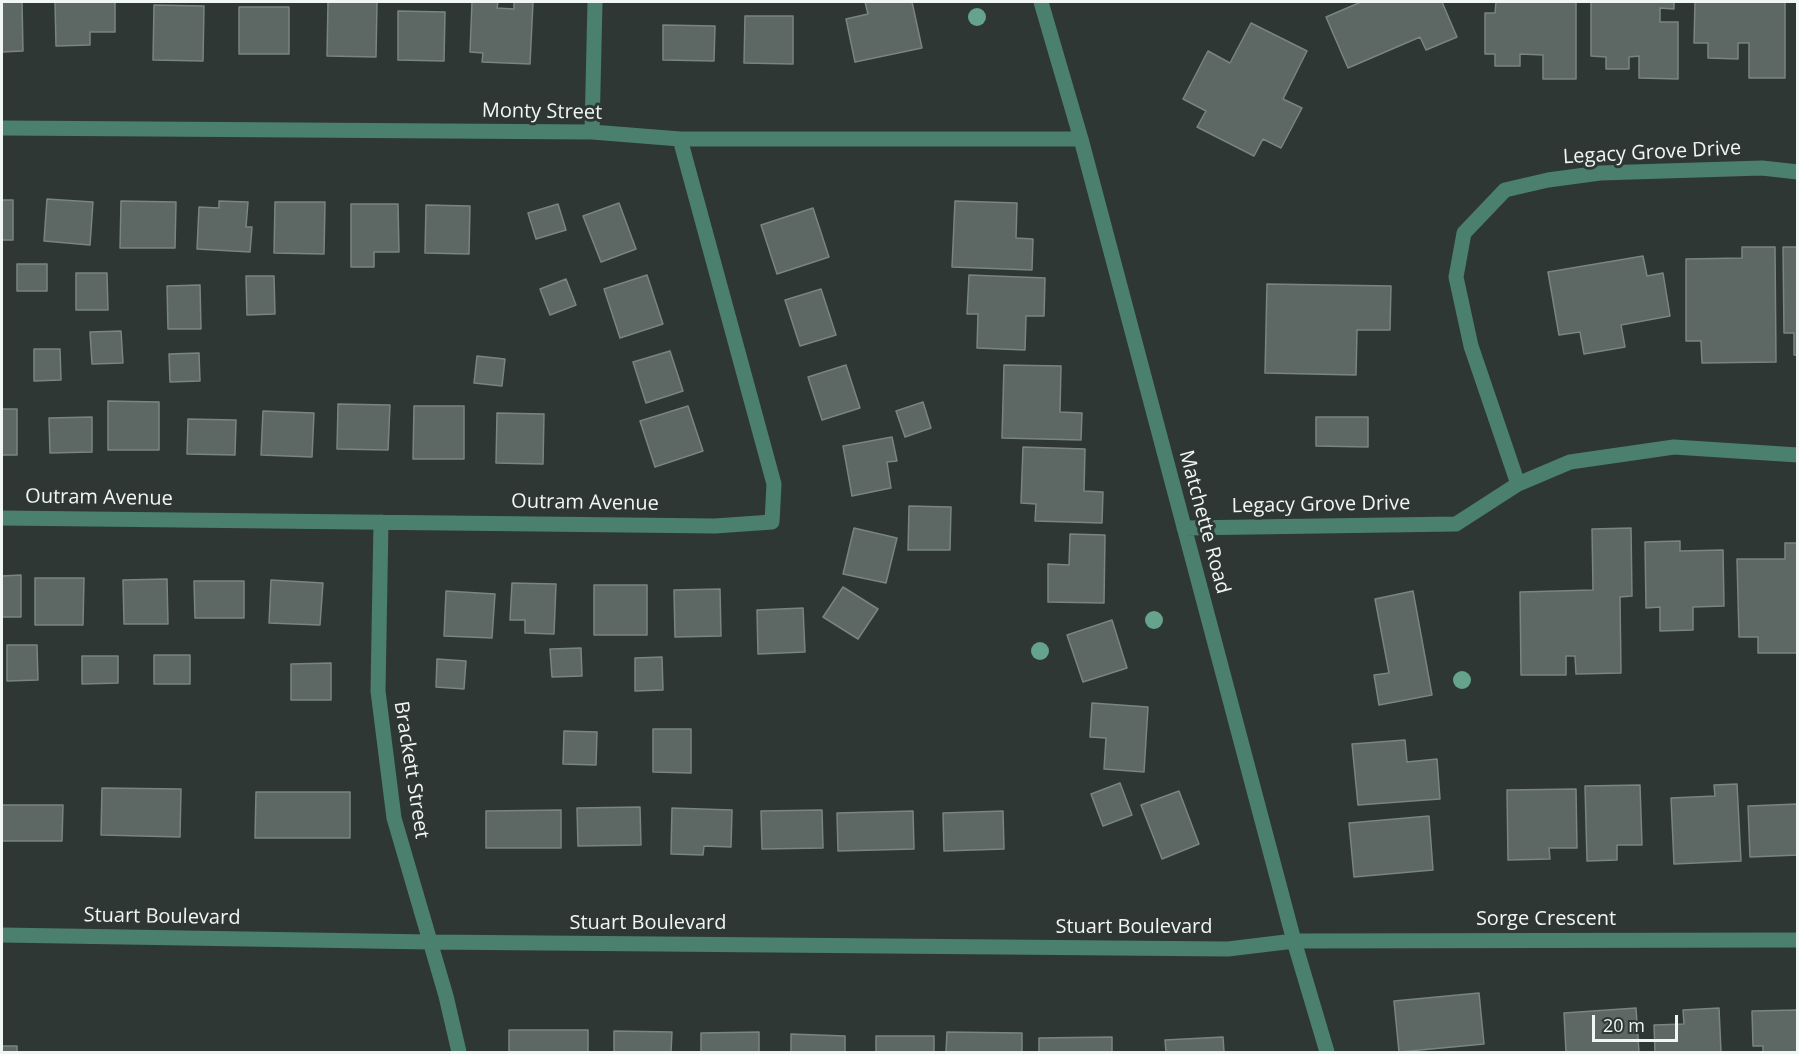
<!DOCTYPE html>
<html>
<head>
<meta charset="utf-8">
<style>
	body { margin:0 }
	#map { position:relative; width:1799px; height:1054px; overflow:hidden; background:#2f3734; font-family:"Open Sans",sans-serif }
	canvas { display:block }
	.frame { position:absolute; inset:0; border:3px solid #f0f6f4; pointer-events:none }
	.scale { position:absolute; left:1592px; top:1015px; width:86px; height:27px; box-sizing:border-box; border:3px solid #f0f6f4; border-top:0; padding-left:8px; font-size:18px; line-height:21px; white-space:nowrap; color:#f0f6f4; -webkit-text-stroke:4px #2f3734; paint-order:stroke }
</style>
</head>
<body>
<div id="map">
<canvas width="1799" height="1054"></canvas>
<div class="frame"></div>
<div class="scale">20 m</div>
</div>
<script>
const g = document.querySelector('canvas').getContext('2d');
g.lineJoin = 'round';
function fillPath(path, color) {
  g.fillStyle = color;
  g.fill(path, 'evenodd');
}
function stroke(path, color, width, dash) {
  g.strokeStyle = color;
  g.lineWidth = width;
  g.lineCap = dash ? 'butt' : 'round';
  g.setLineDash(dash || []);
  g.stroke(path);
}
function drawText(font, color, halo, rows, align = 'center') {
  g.font = font + ' "Open Sans",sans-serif';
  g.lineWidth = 6;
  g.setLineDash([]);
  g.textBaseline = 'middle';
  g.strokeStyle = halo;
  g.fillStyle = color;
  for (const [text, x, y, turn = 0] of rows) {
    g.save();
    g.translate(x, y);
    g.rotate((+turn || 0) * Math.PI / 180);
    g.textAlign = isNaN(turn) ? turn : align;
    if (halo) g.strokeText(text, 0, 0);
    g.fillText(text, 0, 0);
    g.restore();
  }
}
const building = new Path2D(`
	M2,2H22L23,51L2,52Z
	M55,2H115V32H90V45L56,46Z
	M328,2H377L376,57L327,56Z
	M472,2H498L497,8L514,9V2H533L530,64L482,62L483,53L470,52Z
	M865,2H912L922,48L855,62L846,19L868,14Z
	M1361,2H1442L1457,37L1426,50L1420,37L1348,68L1326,17Z
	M1496,2H1576V79H1543V55L1520,54V66H1495V54H1485V13H1495Z
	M1591,2H1674V9L1660,8V22H1678V79L1639,78V56L1629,57V69H1606V57L1591,56Z
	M1695,2H1785V78H1749V43H1738V59L1708,58V43H1694Z
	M154,5L204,6L203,61L153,60Z
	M239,7H289V54H239Z
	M398,11L445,12L444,61L398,60Z
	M745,16H793V64L744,63Z
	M1251,23L1307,51L1283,99L1302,108L1281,148L1263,139L1254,156L1197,127L1206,111L1183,99L1208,51L1230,63Z
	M663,25L715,26L714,61L663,60Z
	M47,199L93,202L90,245L44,241Z
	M2,200H13V240H2Z
	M121,201L176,202L175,248H120Z
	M219,201L248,202L246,227H252L250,252L197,249L199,207L219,208Z
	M955,201L1017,203L1016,238L1033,239L1032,270L952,267Z
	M275,202H325L324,254L274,253Z
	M619,203L636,249L601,262L583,216Z
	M351,204H398L399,252H374V267H351Z
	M558,204L566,230L536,239L528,213Z
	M426,205L470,206L469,254L425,253Z
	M813,208L829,257L777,274L761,225Z
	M1742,247H1775L1776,362L1702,363L1701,341H1686V259L1742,258Z
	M1783,247H1798V355H1794V333H1784Z
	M1643,256L1647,276L1663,273L1670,316L1621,325L1625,347L1584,354L1580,332L1559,335L1548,272Z
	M17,264H47V291H17Z
	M76,273H107L108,310H76Z
	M647,275L663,324L620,338L604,289Z
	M969,275L1045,278L1044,316H1026L1025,350L977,348L978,314H967Z
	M246,276H274L275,314L247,315Z
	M566,279L576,305L550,315L540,289Z
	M1267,284L1391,286L1390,330H1357L1356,375L1265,373Z
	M200,285L201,329H168L167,286Z
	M821,289L836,335L800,346L785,300Z
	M121,331L123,363L92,364L90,332Z
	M34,349H60L61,380L34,381Z
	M670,351L683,391L646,403L633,362Z
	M199,353L200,381L170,382L169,354Z
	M477,356L505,359L502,386L474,383Z
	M846,365L860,408L822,420L808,377Z
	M1004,365L1061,366L1060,412L1082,413L1081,440L1002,438Z
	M108,401L159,402V450H108Z
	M923,402L931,428L905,437L896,411Z
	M338,404L390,405L388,450L337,449Z
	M414,406H464V459H413Z
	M688,406L703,451L655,467L640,421Z
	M2,409H17V455H2Z
	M263,411L314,413L312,457L261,455Z
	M497,413L544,414L543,464L496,463Z
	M92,417V452L50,453L49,418Z
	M1316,417H1368V447L1316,446Z
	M188,419L236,420L235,455L187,454Z
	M892,437L897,461L887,462L891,488L852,496L843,446Z
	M1023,447L1085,449L1084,491L1103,492L1102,523L1035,521L1036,504L1021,503Z
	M909,506L951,507L950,550H908Z
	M854,528L897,538L886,583L843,574Z
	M1631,528L1632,596L1620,597L1621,673L1576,674L1575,656H1566V675H1521L1520,592L1593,590L1592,529Z
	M1070,534L1105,535L1104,603L1048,602V564L1069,565Z
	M1680,541V551L1723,550L1724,606L1693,607V630L1660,631V607L1646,608L1645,542Z
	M1785,543H1798V653H1758V637H1739L1737,559H1785Z
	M21,575V617H2V576Z
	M35,578H84L83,625H35Z
	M167,579L168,624H124L123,580Z
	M271,580L323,583L320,625L269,623Z
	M194,581H244V618H195Z
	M512,583L556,584L554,634L525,633V620H510Z
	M594,585H647V635H594Z
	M843,587L878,609L858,639L823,617Z
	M720,589L721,636L675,637L674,590Z
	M446,591L495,594L492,638L444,636Z
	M1413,591L1432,695L1379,705L1374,675L1389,673L1375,599Z
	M803,608L805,652L758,654L757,610Z
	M1112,620L1127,668L1083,682L1067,635Z
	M7,645H37L38,680L7,681Z
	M581,648L582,676L552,677L550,649Z
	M154,655H190V684H154Z
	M82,656H118V683L82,684Z
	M662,657L663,690L635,691V658Z
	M437,659L466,661L464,689L436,687Z
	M331,663V700H291V664Z
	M1092,703L1148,707L1144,772L1104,769L1106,738L1090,737Z
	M653,729H691V773L653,772Z
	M564,731L597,732L596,765L563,764Z
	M1405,740L1407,762L1437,759L1440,799L1358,805L1352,744Z
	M1120,783L1132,815L1103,826L1091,794Z
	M1737,784L1741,861L1674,864L1671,798L1715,796L1714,785Z
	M1640,785L1642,845H1617V860L1587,861L1585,786Z
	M102,788L181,789L180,837L101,835Z
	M1576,789L1577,848H1549L1550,859L1508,860L1507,790Z
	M1179,791L1199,844L1162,859L1141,805Z
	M256,792H350V838H255Z
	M1798,804V855L1750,857L1748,806Z
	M2,805H63L62,841H2Z
	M640,807L641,845L578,846L577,808Z
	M672,808L732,810L731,847L704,846L703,855L671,854Z
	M561,810V848H486V811Z
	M822,810L823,848L762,849L761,811Z
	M913,811L914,849L838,851L837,813Z
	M1003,811L1004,849L944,851L943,813Z
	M1429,816L1433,870L1354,877L1349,823Z
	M1479,993L1484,1044L1399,1052L1394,1001Z
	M1636,1008L1639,1052H1566L1564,1013Z
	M1719,1008L1721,1052H1655L1654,1025L1684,1024L1683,1010Z
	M1798,1010V1052H1763V1046H1753L1752,1011Z
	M509,1030H588V1052H509Z
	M614,1031L672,1032L671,1052H614Z
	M759,1032V1052H701V1033Z
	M947,1032L1022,1033V1052H946Z
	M791,1034L845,1036V1052H791Z
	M876,1036H934V1052H876Z
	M1112,1037V1052H1039V1038Z
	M1223,1037L1224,1052H1166L1165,1040Z
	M2,1046H17V1052H2Z`);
fillPath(building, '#5d6763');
stroke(building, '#7a8480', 1.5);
stroke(new Path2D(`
	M1041,2L1081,139L1294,941L1327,1052
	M2,128L592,132L680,139H1081
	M592,132L595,2
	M1518,484L1471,346L1456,277L1464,233L1505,190L1548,180L1600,173L1762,168L1798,172
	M2,518L715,526L772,522L774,484L680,139
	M381,522L378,691L394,818L446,996L459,1052
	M1184,528L1456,524L1518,484L1570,462L1674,447L1798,455
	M2,935L430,942L1228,949L1294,941L1798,940`), '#4b806e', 15);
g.fillStyle = '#65a38d';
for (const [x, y] of [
	[977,17],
	[1154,620],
	[1040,651],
	[1462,680]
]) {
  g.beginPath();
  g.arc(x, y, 9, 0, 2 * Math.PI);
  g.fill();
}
drawText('20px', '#f0f6f4', '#2f3734', [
	["Monty Street",542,112,1],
	["Legacy Grove Drive",1652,153,-3],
	["Outram Avenue",99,498,1],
	["Outram Avenue",585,503,1],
	["Legacy Grove Drive",1321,505,-1],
	["Matchette Road",1204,522,75],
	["Brackett Street",411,770,81],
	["Stuart Boulevard",162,917,1],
	["Sorge Crescent",1546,919],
	["Stuart Boulevard",648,923],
	["Stuart Boulevard",1134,927]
]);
</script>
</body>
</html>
